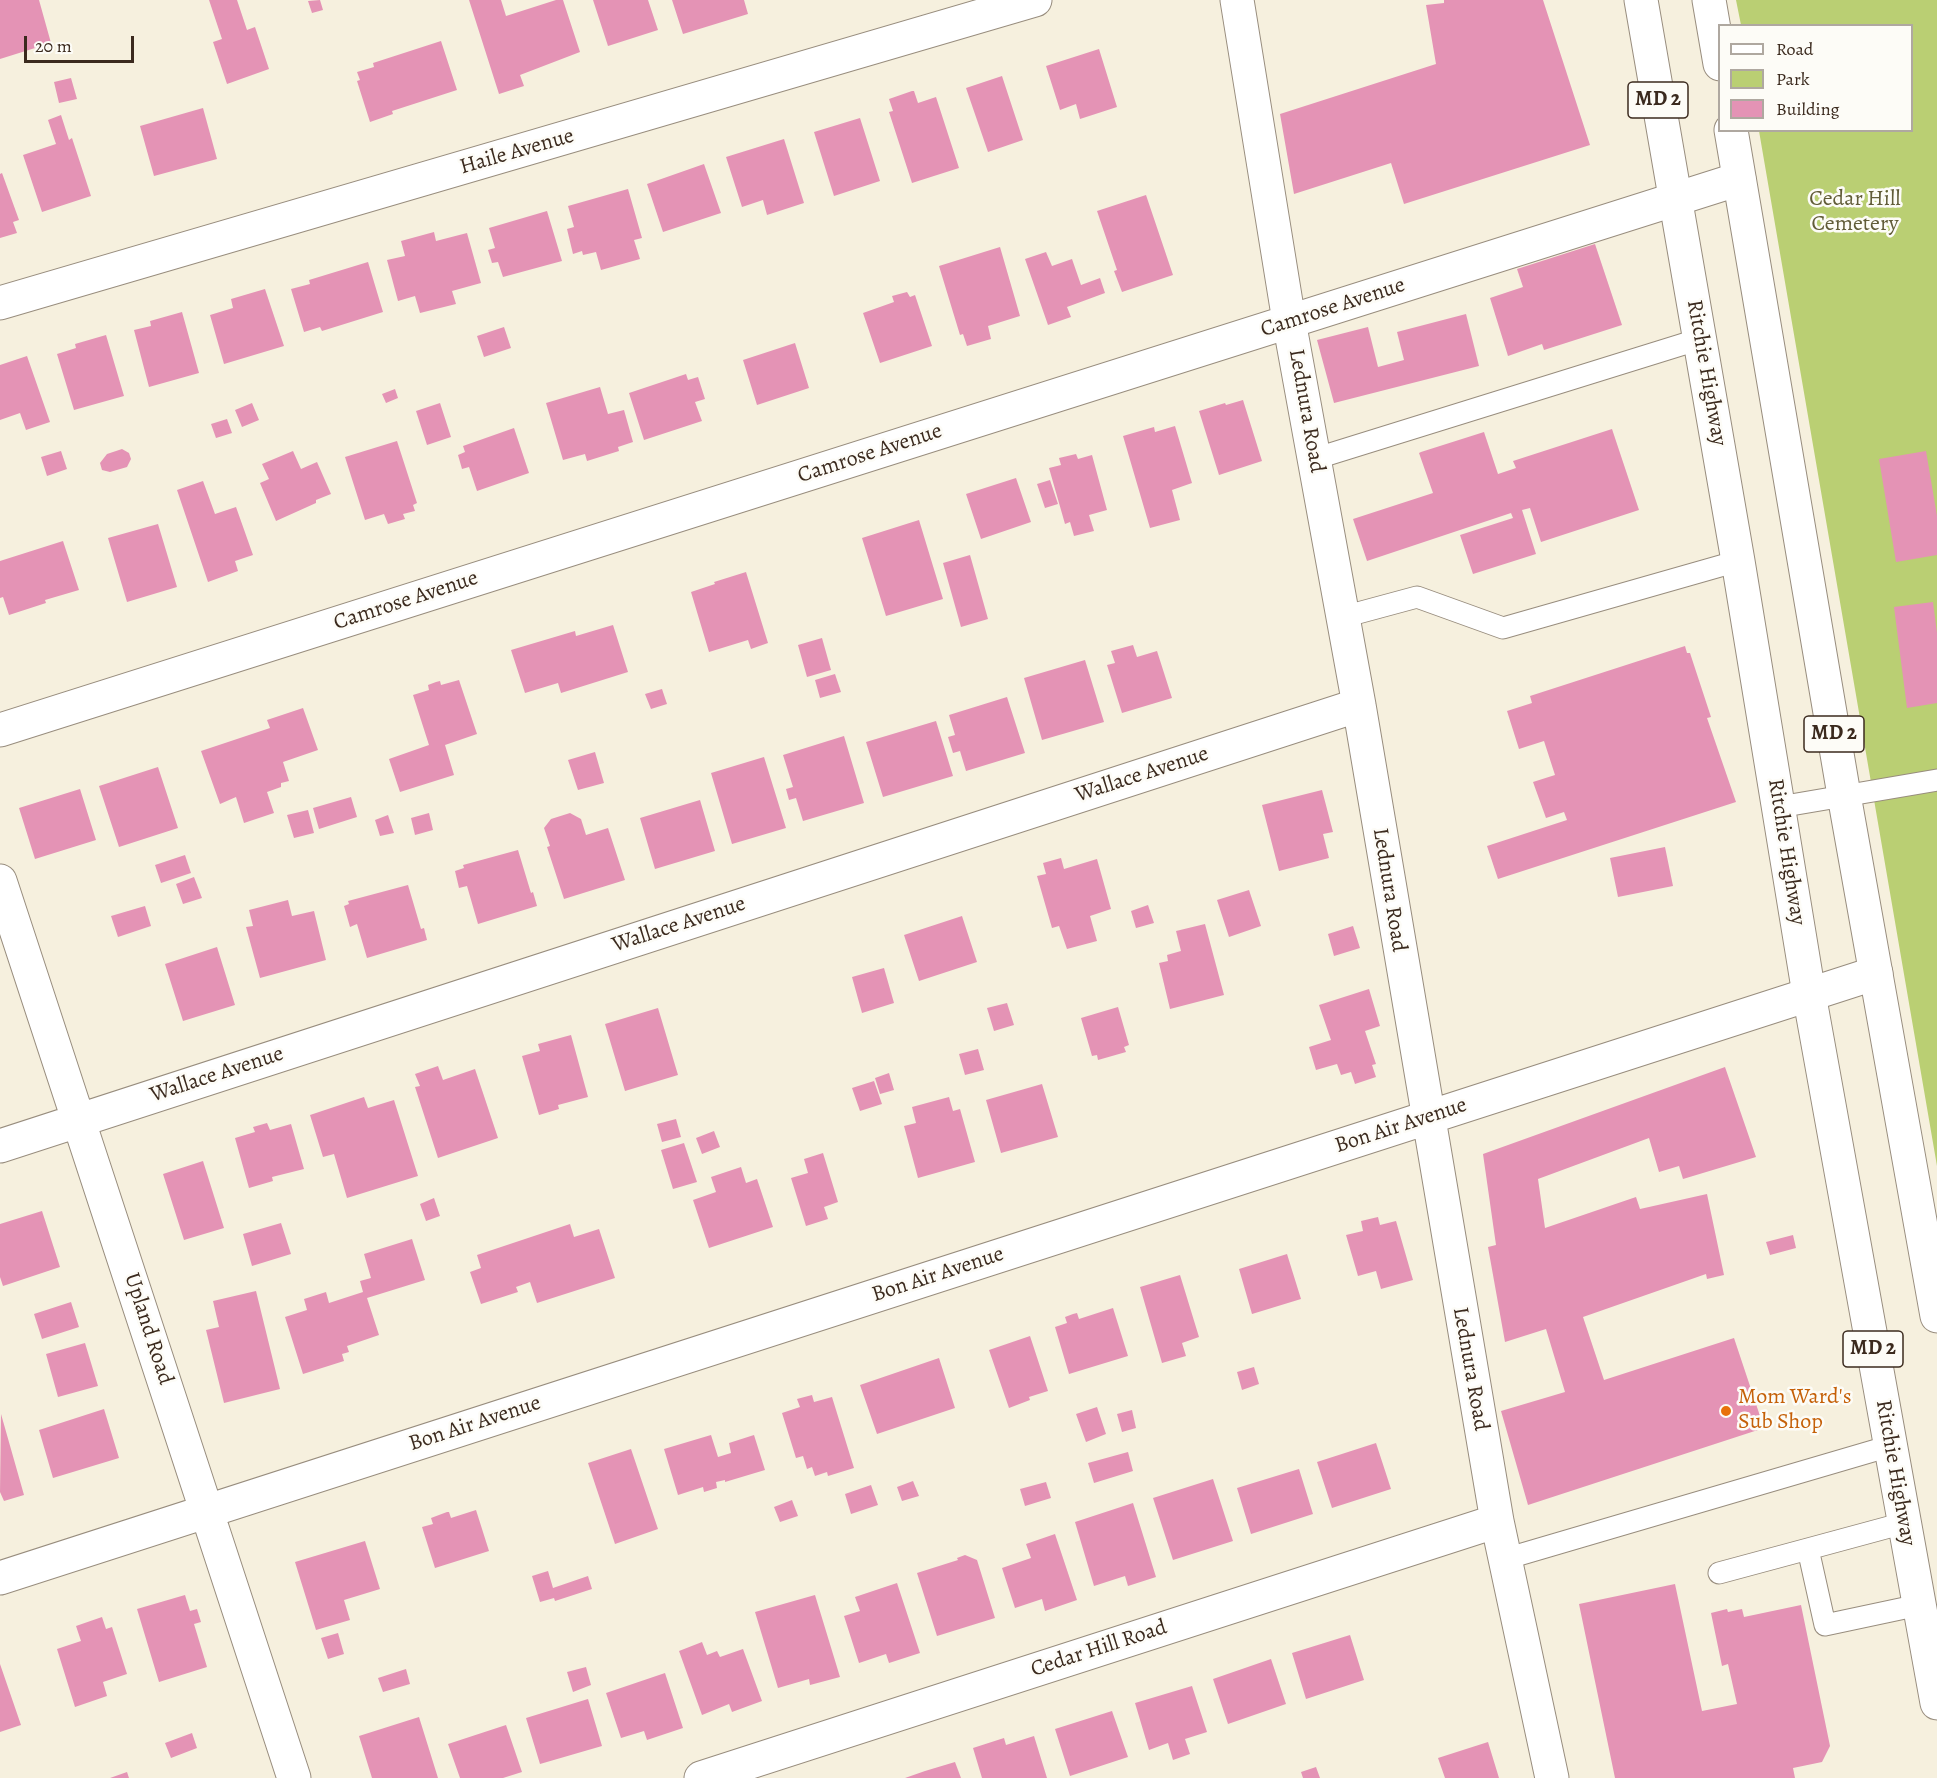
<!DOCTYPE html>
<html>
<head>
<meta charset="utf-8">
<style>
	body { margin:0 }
	#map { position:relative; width:1937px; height:1778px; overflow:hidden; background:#f6f0de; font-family:Alegreya,serif }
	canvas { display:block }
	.legend { position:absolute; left:1718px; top:24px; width:195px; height:108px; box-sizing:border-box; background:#fdfcf7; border:2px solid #afa8a0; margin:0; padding:8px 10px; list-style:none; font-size:18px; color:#3b2a1e }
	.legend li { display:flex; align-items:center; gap:12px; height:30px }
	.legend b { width:30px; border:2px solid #afa8a0 }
	.scale { position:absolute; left:24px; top:36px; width:110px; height:27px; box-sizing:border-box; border:3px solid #3b2a1e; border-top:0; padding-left:8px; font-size:18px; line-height:21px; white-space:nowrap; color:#3b2a1e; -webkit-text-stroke:4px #fdfcf7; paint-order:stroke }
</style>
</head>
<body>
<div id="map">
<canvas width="1937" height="1778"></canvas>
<ul class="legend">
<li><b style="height:8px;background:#fff"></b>Road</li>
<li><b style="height:16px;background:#bacf73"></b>Park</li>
<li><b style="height:16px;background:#e493b5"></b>Building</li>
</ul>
<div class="scale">20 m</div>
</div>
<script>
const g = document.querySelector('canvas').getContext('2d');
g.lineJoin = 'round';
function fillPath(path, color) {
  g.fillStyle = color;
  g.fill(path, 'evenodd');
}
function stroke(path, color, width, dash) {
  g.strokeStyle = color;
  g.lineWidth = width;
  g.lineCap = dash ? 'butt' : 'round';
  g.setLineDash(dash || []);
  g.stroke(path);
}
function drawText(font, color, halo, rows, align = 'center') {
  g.font = font + ' Alegreya,serif';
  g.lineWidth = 5;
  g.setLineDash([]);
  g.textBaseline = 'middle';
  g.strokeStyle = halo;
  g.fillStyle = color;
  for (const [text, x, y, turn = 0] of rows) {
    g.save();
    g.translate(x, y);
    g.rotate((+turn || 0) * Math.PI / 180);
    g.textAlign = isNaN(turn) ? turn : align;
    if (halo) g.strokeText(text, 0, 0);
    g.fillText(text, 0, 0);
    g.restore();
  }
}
fillPath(new Path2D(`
	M1736,0H1937V1166L1759,131L1912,130V26L1741,25Z`), '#bacf73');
fillPath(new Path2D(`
	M0,0H39L51,43L0,59Z
	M209,0H237L247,30L255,27L269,69L227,84L213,42L222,39Z
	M320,0L323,10L312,13L308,1Z
	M469,0H501L506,16L556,0H563L580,52L520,75L524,86L499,94Z
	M593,0H648L658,30L608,46Z
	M672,0H744L748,14L683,34Z
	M1444,0H1543L1590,145L1404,204L1391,163L1294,194L1280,114L1436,64L1426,5L1444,3Z
	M441,41L457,90L392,111L393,114L370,122L357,81L360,80L357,72L374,67L373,63Z
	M1099,49L1117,107L1080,119L1076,104L1060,110L1046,66Z
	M1002,76L1023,140L988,152L966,88Z
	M71,78L77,99L59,103L54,82Z
	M912,91H914L918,103L936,97L959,168L912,183L889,112L893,111L889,99Z
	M203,108L217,159L154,176L140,126Z
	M61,115L69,140L72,138L91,196L42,212L23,155L56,144L48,120Z
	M860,118L880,181L834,196L814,132Z
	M784,139L804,203L767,215L763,200L742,207L726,157Z
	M704,164L721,213L663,232L647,184Z
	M2,173L19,220L13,222L17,233L0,238V174Z
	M628,189L642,238L634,240L640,259L601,270L596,252L583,255L582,251L573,254L567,229L574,227L568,206Z
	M1146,195L1173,275L1122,292L1114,271L1117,270L1097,211Z
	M547,211L562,261L503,277L498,262L492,263L488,250L495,248L489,228Z
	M434,232L436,241L467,233L481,283L452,291L456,304L420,313L415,296L398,301L387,260L405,256L401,241Z
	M1595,244L1622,325L1544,350L1542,344L1508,356L1490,298L1523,287L1517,269Z
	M1000,247L1020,316L988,326L991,339L967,346L963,334L960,335L939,266Z
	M1046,252L1052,266L1072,259L1081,285L1100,278L1105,293L1067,307L1071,317L1048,325L1025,259Z
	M368,262L383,312L322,331L320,327L304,332L291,289L310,284L309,280Z
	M265,289L284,346L224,364L210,315L233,308L231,299Z
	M907,292L910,297L915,295L932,346L880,363L863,313L894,302L892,296Z
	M182,312L199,373L149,387L134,330L151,326L150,321Z
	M1466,314L1479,366L1334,403L1317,340L1368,327L1378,367L1404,360L1397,332Z
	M504,327L511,348L484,357L477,336Z
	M106,335L124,396L74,410L57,354L76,348L75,344Z
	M795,343L809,388L757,405L743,360Z
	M27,356L50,422L26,430L20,413L0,420V365Z
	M686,374L688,380L698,377L705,399L695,402L702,421L644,440L629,393Z
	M600,387L608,414L624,410L633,442L618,447L619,451L587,461L585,454L563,460L546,403Z
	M395,389L398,398L386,403L382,394Z
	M1243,400L1262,461L1219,475L1199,411L1225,403L1226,405Z
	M252,403L259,420L242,427L235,410Z
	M440,403L451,437L427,445L416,411Z
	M227,419L232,433L216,438L211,424Z
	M1175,426L1192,483L1172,490L1180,520L1150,528L1123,436L1154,427L1155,432Z
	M514,428L529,473L477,491L469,467L462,469L458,455L465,452L463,446Z
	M1612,429L1639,510L1541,542L1530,508L1522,510L1536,554L1473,574L1460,535L1513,518L1511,513L1367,561L1353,519L1433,493L1419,453L1421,452L1484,432L1498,474L1516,468L1513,461Z
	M397,441L417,503L413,505L415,511L403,514L405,519L388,524L384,514L365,520L345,457Z
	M122,449L129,453L131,459L127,467L110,472L102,470L100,463L107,454Z
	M61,451L67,469L47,476L41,457Z
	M293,451L301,469L317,462L331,494L316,500V503L276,521L260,483L269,479L262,464Z
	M1926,451L1937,516V555L1896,562L1879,459Z
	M1076,454L1078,459L1092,455L1107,510L1089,515L1094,531L1074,536L1070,522L1065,524L1049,468L1061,465L1059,458Z
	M1016,478L1031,522L981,539L966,494Z
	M1050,480L1058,504L1045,508L1037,484Z
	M203,481L215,514L236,507L253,555L235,561L238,571L208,582L177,490Z
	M919,520L943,599L886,616L862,538Z
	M158,524L177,587L127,602L108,538Z
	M63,541L79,590L45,600L46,603L9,615L3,597L0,598V561Z
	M970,555L988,619L961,627L943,563Z
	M746,572L768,643L751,649L748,640L709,652L691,592L715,584L714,582Z
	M1933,602L1937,633V703L1907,708L1894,607Z
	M613,625L628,672L561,693L558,683L525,693L511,650L575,631L576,636Z
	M822,638L831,670L807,677L798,645Z
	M1133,645L1137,657L1157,651L1172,698L1122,713L1107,665L1115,663L1111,651Z
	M1685,646L1687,653H1690L1711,717L1707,718L1736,802L1498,879L1487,846L1567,820L1564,812L1546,818L1533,782L1555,775L1544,741L1519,749L1507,711L1532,703L1530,696Z
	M1085,660L1104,722L1042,740L1024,678Z
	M835,674L841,692L820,698L815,680Z
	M459,680L477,734L445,745L454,775L400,792L389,759L429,745L413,695L429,690L428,685L436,682L440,681L441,685Z
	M662,689L667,704L651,709L645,694Z
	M1007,697L1025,753L966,771L960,751L953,753L948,737L955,735L949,715Z
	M303,708L318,750L283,762L289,781L281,783V787L267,792L274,813L244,823L236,797L220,804L201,751L270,728L267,720Z
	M936,721L953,776L883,797L866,742Z
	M844,736L864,803L803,821L796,798L789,800L786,789L793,787L783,755Z
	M595,752L604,783L578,790L568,760Z
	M764,757L786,828L732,844L711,773Z
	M158,767L178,828L119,847L99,786Z
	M80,789L96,840L35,859L19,808Z
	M1322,790L1333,832L1323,834L1329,858L1279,871L1262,805Z
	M351,797L357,817L319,829L313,808Z
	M700,800L715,851L655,869L640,818Z
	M308,810L314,833L294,838L287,815Z
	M429,813L433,830L415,835L411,818Z
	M570,813L581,819L586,835L608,828L625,880L564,899L547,847L550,846L544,828L551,819Z
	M388,815L394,833L380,836L375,820Z
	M1665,847L1673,886L1618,897L1610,858Z
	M518,850L531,893L533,892L537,906L478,924L467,886L459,888L455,871L464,868L463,865Z
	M185,855L191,873L161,883L155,865Z
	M1061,858L1064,869L1097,859L1111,909L1090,916L1097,941L1067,949L1059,926L1052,928L1037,876L1046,874L1043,863Z
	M194,877L202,898L183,904L176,884Z
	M408,885L421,929L424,928L427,940L367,958L357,924L350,927L344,906L349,904L348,901Z
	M1249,890L1261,926L1229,937L1217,900Z
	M288,900L292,916L314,911L326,960L260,978L246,927L253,926L249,910Z
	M1148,905L1154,923L1136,928L1131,911Z
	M145,906L151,926L118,937L111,916Z
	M962,916L977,962L919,981L904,935Z
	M1205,924L1224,995L1170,1009L1159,963L1168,961L1167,955L1181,951L1176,931Z
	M1353,926L1360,948L1334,956L1328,934Z
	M217,947L235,1005L183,1021L165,964Z
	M884,968L894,1003L862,1013L852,977Z
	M1369,989L1380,1026L1365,1031L1376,1064L1372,1065L1376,1077L1355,1084L1351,1072L1341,1075L1337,1064L1316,1070L1309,1047L1331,1040L1319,1005Z
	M1007,1003L1014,1025L994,1031L987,1008Z
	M1118,1007L1129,1045L1124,1047L1126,1052L1098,1060L1097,1055L1092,1056L1081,1018Z
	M658,1008L678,1075L625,1091L605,1024Z
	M571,1035L588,1097L558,1105L559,1109L539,1115L522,1056L540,1051L538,1044Z
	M978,1049L984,1070L965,1075L959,1054Z
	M438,1066L443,1080L475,1069L498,1138L438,1158L415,1087L420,1086L415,1074Z
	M1725,1067L1756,1157L1683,1179L1679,1166L1659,1172L1649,1138L1538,1179L1545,1228L1636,1197L1640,1209L1707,1194L1724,1275L1707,1279L1706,1274L1583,1317L1604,1380L1734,1338L1764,1428L1528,1505L1501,1411L1565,1392L1546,1329L1505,1342L1488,1247L1496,1245L1483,1154Z
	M889,1073L894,1090L880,1094L875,1078Z
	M874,1081L882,1104L860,1111L852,1088Z
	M1042,1084L1058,1137L1001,1153L986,1100Z
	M364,1097L368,1108L394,1100L418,1176L347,1198L334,1154L323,1157L310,1115Z
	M949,1097L953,1111L960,1109L975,1162L918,1178L904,1126L916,1123L912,1107Z
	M676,1119L681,1137L662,1142L657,1124Z
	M267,1123L270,1130L291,1124L304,1169L272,1177L273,1181L249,1188L235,1138L255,1132L253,1127Z
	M714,1131L720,1147L702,1154L696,1138Z
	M684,1143L697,1182L673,1189L661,1150Z
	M823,1153L838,1202L824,1207L828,1219L806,1226L791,1178L808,1173L804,1159Z
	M203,1161L224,1228L184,1240L163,1174Z
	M741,1167L746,1183L757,1179L773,1227L709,1248L693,1200L716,1192L711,1177Z
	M434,1198L440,1216L426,1221L420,1204Z
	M42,1211L60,1267L3,1286L0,1277V1224Z
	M1378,1217L1380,1225L1396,1221L1413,1280L1381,1289L1376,1271L1358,1276L1346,1235L1363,1231L1361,1221Z
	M281,1223L291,1254L252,1266L243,1234Z
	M570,1224L574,1237L599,1229L615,1278L537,1303L530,1282L516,1287L518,1292L481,1304L470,1272L481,1268L477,1255Z
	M1793,1235L1796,1248L1770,1255L1766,1242Z
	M412,1239L425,1280L367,1298L379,1335L347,1346L349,1352L342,1354L344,1361L303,1374L285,1317L307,1310L304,1299L326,1292L329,1303L363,1292L360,1281L371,1278L364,1254Z
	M1287,1254L1301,1299L1252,1314L1239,1269Z
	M1180,1275L1199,1337L1182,1343L1186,1356L1162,1363L1140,1287Z
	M256,1291L280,1389L224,1403L206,1330L219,1327L213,1301Z
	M71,1302L79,1327L42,1339L34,1314Z
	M1113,1308L1128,1356L1069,1374L1055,1327L1067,1323L1065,1317L1073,1314L1077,1313L1079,1319Z
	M1030,1336L1048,1391L1029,1397L1030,1400L1009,1408L989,1350Z
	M85,1343L98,1386L58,1397L46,1354Z
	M939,1358L955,1408L877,1434L860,1385Z
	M1254,1367L1259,1384L1242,1390L1237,1372Z
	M812,1395L814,1402L832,1397L854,1468L828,1476L827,1472L815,1476L812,1467L807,1469L803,1456L796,1458L782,1413L800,1407L797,1399Z
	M1097,1407L1106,1434L1086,1442L1076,1414Z
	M104,1409L119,1458L53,1478L39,1430Z
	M1132,1410L1136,1428L1122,1432L1117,1414Z
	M1,1414L24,1495L4,1501L0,1492Z
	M711,1435L718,1457L731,1453L729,1443L754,1435L765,1470L725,1482V1480L716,1482L717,1488L704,1492L703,1487L678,1495L664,1449Z
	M1376,1443L1391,1489L1332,1508L1317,1462Z
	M631,1449L658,1529L615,1544L588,1463Z
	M1128,1452L1133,1471L1094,1483L1088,1463Z
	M1299,1469L1313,1514L1251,1534L1237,1488Z
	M1213,1479L1233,1541L1173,1560L1153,1498Z
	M913,1481L919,1496L902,1501L897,1487Z
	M1046,1482L1051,1498L1025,1506L1020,1489Z
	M871,1485L878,1505L851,1514L845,1494Z
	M792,1500L798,1516L780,1522L774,1507Z
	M1133,1503L1156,1577L1128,1586L1125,1576L1094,1586L1075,1522Z
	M476,1510L489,1551L435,1568L422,1527L433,1524L431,1518L447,1512H449L451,1518Z
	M1055,1534L1077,1600L1045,1611L1042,1599L1015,1608L1002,1568L1031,1558L1026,1544Z
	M365,1541L380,1589L344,1600L350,1620L316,1630L295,1562Z
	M965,1555L977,1560L995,1618L937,1636L917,1573L958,1560L957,1558Z
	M548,1571L553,1588L588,1576L592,1589L555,1601L554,1598L540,1602L532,1576Z
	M897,1583L920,1653L889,1663L886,1654L859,1663L844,1616L860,1611L855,1597Z
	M1675,1584L1702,1711L1737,1704L1728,1664L1722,1666L1711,1613L1727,1609L1728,1612L1742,1609L1744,1617L1801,1605L1830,1746L1822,1762L1793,1768L1795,1778H1615L1579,1604Z
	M185,1595L190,1611L197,1609L201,1622L194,1624L207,1667L159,1682L137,1609Z
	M815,1595L840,1677L810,1685L809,1679L778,1688L755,1612Z
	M102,1617L106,1629L112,1627L127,1674L103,1682L107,1696L75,1707L57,1649L81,1641L76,1626Z
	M338,1633L344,1654L328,1659L321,1638Z
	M1350,1635L1364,1680L1306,1699L1292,1653Z
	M702,1642L707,1655L717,1651L720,1657L743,1649L762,1701L732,1712L729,1704L702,1715L679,1651Z
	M1271,1659L1286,1704L1228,1724L1213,1679Z
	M0,1664L21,1725L0,1732Z
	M586,1667L591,1685L573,1692L567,1672Z
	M406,1669L410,1684L383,1692L378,1678Z
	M665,1673L683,1728L647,1740L644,1731L621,1738L606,1693Z
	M1192,1686L1207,1732L1185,1739L1190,1754L1173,1760L1168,1743L1149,1750L1135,1703Z
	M588,1699L602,1746L540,1764L526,1718Z
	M1112,1711L1128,1757L1070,1776L1055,1729Z
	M419,1717L438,1778H372L359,1736Z
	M506,1725L522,1772L503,1778H460L448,1744Z
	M192,1733L197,1748L171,1758L165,1743Z
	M1034,1736L1047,1778H982L973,1748L1004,1738L1006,1745Z
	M1488,1742L1499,1778H1445L1438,1758Z
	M955,1762L961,1778H905L925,1771Z
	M1316,1767L1320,1778H1303L1301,1772Z
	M127,1772L129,1778H110Z`), '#e493b5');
const lane = new Path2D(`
	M1314,459L1700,339
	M1343,617L1417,597L1503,628L1738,561
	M1779,807L1937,780
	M1904,1523L1808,1549L1825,1625L1919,1605
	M1505,1559L1890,1446
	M1719,1573L1808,1549`);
const street = new Path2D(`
	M1237,0L1289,321L1359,705L1497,1521L1552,1778
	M0,303L1035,0
	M0,730L1739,179
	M0,881L294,1778
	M0,1146L1359,705
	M0,1578L1876,973
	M701,1778L1497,1521`);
const primary = new Path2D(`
	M1641,0L1738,561L1809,994L1937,1703
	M1709,0L1720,64
	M1731,130L1844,795L1937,1316`);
stroke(lane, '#988d7e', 23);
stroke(street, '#988d7e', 35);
stroke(primary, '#988d7e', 35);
stroke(lane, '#fff', 21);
stroke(street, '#fff', 33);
stroke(primary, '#fff', 33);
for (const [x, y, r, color] of [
	[1726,1411,6,"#e8710a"]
]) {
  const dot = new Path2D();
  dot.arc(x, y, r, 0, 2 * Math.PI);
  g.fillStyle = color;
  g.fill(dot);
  stroke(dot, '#fdfcf7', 2);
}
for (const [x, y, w] of [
	[1658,100,60],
	[1834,734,60],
	[1873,1349,60]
]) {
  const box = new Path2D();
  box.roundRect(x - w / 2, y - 18, w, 36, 4.5);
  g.fillStyle = '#fdfcf7';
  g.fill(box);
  stroke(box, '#3b2a1e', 1.5);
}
drawText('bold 21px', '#3b2a1e', null, [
	["MD 2",1658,100],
	["MD 2",1834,734],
	["MD 2",1873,1349]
]);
drawText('22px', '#3b2a1e', '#fdfcf7', [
	["Haile Avenue",517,152,-16],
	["Camrose Avenue",1333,308,-18],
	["Ritchie Highway",1706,373,80],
	["Lednura Road",1306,411,80],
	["Camrose Avenue",870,454,-18],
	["Camrose Avenue",406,601,-18],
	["Wallace Avenue",1142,775,-18],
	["Ritchie Highway",1786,852,81],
	["Lednura Road",1389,890,81],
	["Wallace Avenue",679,925,-18],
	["Wallace Avenue",217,1075,-18],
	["Bon Air Avenue",1401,1126,-18],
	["Bon Air Avenue",938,1275,-18],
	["Upland Road",148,1329,72],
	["Lednura Road",1470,1369,80],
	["Bon Air Avenue",475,1424,-18],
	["Ritchie Highway",1895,1473,80],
	["Cedar Hill Road",1099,1649,-18]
]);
drawText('22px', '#615c38', '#fdfcf7', [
	["Cedar Hill",1855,200],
	["Cemetery",1855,225]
]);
drawText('22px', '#c56008', '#fdfcf7', [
	["Mom Ward's",1738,1398],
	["Sub Shop",1738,1423]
], 'left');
</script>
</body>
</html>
